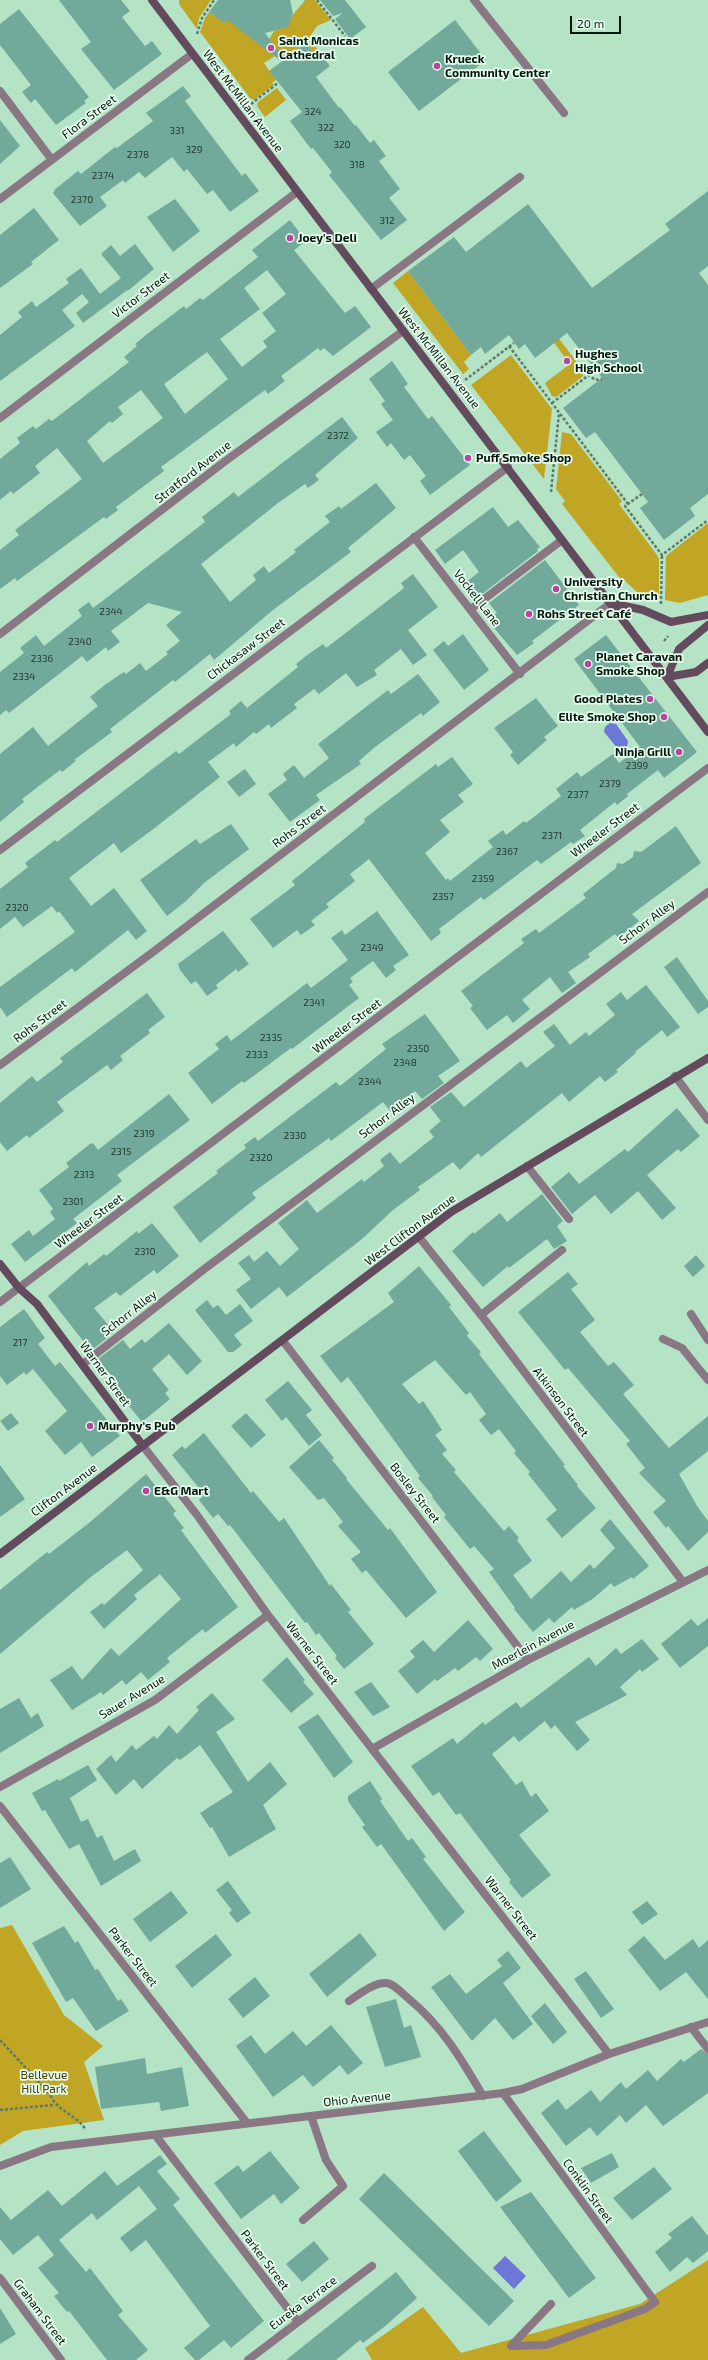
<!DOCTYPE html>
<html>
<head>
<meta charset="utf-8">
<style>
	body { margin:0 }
	#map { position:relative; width:708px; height:2360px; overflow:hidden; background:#b5e3c5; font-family:"Exo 2",sans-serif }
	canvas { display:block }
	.scale { position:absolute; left:570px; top:16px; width:51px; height:18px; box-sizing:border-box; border:2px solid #06170d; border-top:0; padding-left:5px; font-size:12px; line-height:14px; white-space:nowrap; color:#06170d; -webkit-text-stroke:3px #e6fdee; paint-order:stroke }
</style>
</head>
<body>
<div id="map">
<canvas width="708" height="2360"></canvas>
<div class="scale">20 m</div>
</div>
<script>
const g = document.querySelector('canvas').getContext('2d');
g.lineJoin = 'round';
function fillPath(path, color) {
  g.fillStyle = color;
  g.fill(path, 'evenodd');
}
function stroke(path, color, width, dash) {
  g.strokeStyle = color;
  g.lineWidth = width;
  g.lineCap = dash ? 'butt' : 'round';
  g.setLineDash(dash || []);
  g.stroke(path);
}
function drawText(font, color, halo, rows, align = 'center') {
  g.font = font + ' "Exo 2",sans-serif';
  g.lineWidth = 3.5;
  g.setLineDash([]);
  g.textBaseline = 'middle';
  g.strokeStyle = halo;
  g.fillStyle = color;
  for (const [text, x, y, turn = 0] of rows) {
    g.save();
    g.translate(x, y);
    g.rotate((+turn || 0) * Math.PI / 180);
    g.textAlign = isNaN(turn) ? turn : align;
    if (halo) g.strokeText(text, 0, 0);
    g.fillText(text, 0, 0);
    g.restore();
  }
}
fillPath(new Path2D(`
	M179,0H211L199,18L197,29L179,4Z
	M305,0H315L331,20L317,26L309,38L320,53L316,56L306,43L285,59L268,41L274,31C285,28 287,24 293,15C296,10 302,5 305,0Z
	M209,12L224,23L228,18L275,56L264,63L276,80L272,83L274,85L254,100L250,98L200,32L205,18Z
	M277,88L286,100L265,117L257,106L258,102Z
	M408,271L471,355L464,362L469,369L463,374L393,283Z
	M548,324L584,372L582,377L556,397L552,396L545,383L570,364L543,328Z
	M511,355L552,409L544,479L471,385Z
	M562,432L571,434L622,501L619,504L657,555L659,559V600L641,596L624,580L622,581L562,504L565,501L556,489Z
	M708,523V595L680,603L665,600L666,556Z
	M12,1925L64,2015L103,2046L84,2062L104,2120L23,2131L0,2145V1928Z
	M708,2260V2360H372L365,2348L423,2307L461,2353L640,2304Z`), '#c0a624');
fillPath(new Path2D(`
	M610,723L616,724L628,741L627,747L623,750L618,749L604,732L605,727Z
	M505,2256L526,2276L514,2289L493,2268Z`), '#6d78d6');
fillPath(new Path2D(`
	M59,0H121L130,11L122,17L145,46L152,41L162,54L114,90L81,49L91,42Z
	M218,0H290L293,14L288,27L265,33L284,58L281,61L227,20L224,23L209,12Z
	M320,0H345L366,27L350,39L335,19L343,13L333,16Z
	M19,9L89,97L84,101L86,103L56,125L35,99L31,103L22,92L31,85L0,45V24Z
	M455,20L486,60L419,111L388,72Z
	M306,43L316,56L320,53L330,66L316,77L339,108L340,107L355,126L356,125L370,143L374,140L386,156L379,161L400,189L389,198L407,220L381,240L329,175L332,172L313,148L311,149L290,121L302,112L269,71Z
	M183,86L191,96L185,101L242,176L245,173L259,191L230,212L213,190L207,194L187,169L184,172L172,157L145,178L139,172L125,183L123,180L100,197L107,206L80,226L53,193L55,191L54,190L78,171L81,174L115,147L117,148L153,121L146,113Z
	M0,120L20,146L0,164Z
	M708,191V266L699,273L708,285V494L690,508L695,516L664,540L640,508L648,502L595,432L586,438L563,408L602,378L567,333L535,358L525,344L519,349L509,335L485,354L481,347L471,355L408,271L454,237L466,252L528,204L592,288L670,230L665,224Z
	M175,199L200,231L173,252L147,217Z
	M34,208L59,240L31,262L33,264L0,288V235Z
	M290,220L306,241L294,250L345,313L355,306L371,327L333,356L324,348L320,351L318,348L281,376L285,381L268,394L265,390L161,467L164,471L116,507L118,510L106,519L104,517L17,581L15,578L0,589V550L19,535L15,530L82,479L57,448L35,466L40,473L13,494L11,491L0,500V459L20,443L17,438L33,426L36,429L49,419L52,421L129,362L124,357L137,346L135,344L147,334L184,306L186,309L200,298L203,300L258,257L252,250ZM267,270L286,294L262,313L276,331L263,341L267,347L242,367L220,339L260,309L244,288ZM207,352L228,379L185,414L164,384ZM141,390L163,418L103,463L87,441L110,421L112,423L123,414L118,407Z
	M135,244L154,269L129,290L126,291L83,323L76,313L89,302L82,294L62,310L75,326L0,381V335L22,317L18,312L32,301L36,307L69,283L66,279L81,268L100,294L121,278L101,254L111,245L120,256Z
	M392,361L408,384L404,387L428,419L432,416L470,465L430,495L420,481L426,476L410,455L404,460L391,443L387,447L376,432L393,420L381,404L385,401L369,379Z
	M342,417L358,438L315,475L319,480L308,488L305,484L278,503L201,564L230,602L256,580L253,575L264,566L269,573L296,552L294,550L330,522L325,516L339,506L341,509L376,483L396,508L348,548L351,552L273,610L214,660L210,654L175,682L173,680L150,698L110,729L112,732L74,760L76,761L62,772L60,770L22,799L24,802L0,822V754L33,727L48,746L98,706L90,697L106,684L124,672L126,674L140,663L146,671L168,654L166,652L180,641L166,625L182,612L148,603L111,631L120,642L108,651L106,647L87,662L82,656L9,713L6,710L0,715V672L24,653L20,648L36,635L44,646L82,616L78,610L89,602L93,608L109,596L205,522L202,517L234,492L238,497Z
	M493,507L508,527L518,520L540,547L537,549L538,551L482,594L481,592L475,596L465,583L479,572L463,550L445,564L435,550Z
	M545,560L579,605L532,641L534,643L517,655L494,628L496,626L490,618L497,613L489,603Z
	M413,574L438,607L408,630L427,655L413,665L401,649L374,670L377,675L357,687L346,673L319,694L314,689L294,704L297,708L271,728L269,724L256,734L254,732L236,747L234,743L208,762L220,777L152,830L121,853L114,843L69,878L91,906L114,888L147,931L136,940L128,930L75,972L72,968L7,1017L0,1007V987L75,932L59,911L57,913L52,906L23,927L15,917L0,929V889L28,867L25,863L37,854L55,840L57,842L176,751L179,754L231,714L229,711L241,701L247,708L298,667L296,664L306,656L323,644L326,648L373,612L404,588L401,583Z
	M463,634L489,670L464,690L433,650L444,641L448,646Z
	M606,635L697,752L664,778L658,770L627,794L628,796L617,805L615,802L580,830L585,836L573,844L571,842L541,864L537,860L484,900L481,897L439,929L441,933L431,941L369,859L350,874L355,881L326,904L329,907L311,921L315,925L301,935L297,930L273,948L250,919L295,885L292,881L365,822L364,819L436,764L438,767L452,757L473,784L458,795L464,802L440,820L450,832L425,853L446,880L448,878L450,881L493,847L488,841L503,830L506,835L524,821L526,823L561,796L556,789L577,772L581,777L613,754L619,763L640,747L574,659Z
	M418,674L440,702L423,716L421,713L375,747L359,761L361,764L316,795L320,800L290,822L268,794L287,780L283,774L294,765L304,778L329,758L318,744L388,690L391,694Z
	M536,698L558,726L544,737L547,740L518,765L510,755L513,752L494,728Z
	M245,769L256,784L239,797L227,782Z
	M231,824L249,849L204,883L186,901L167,916L140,880L196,839L200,844Z
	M676,826L701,863L632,914L639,921L618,938L615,934L588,954L590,957L568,972L576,983L562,993L550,977L522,1000L530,1009L513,1023L507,1015L487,1030L470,1008L473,1006L461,991L524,943L521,939L536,929L539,933L586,898L583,894L616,868L617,863L623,864L633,857L634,851L641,852Z
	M377,911L409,955L393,966L396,970L386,978L373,961L350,978L353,982L349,985L359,998L292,1049L291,1048L244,1083L242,1081L212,1104L188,1073L219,1049L215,1044L227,1035L231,1041L307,983L311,988L348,960L331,938L342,930L345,935Z
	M223,931L249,964L238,972L236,969L216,985L218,988L207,996L196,981L191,984L180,970L178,964Z
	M677,957L708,1001V1007L698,1014L664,967Z
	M646,985L680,1027L667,1037L662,1030L635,1052L636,1053L616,1070L618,1072L605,1082L600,1076L569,1102L562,1093L481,1157L478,1153L460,1170L453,1162L418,1187L420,1190L393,1210L362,1239L287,1297L279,1287L251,1309L236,1290L251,1279L238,1263L249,1255L254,1262L267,1251L280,1266L299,1249L278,1223L307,1200L317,1213L362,1179L364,1182L384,1166L380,1160L390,1152L400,1164L434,1137L429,1131L441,1121L430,1107L451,1092L464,1107L521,1061L526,1068L555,1046L543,1032L554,1024L570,1045L586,1032L589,1036L615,1015L606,1004L621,992L627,1000Z
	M147,993L165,1017L148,1030L150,1033L120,1056L123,1060L111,1070L107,1065L103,1068L57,1102L64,1111L29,1138L27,1135L7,1151L0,1142V1103L32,1076L37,1082L63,1062L60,1058Z
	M425,1014L460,1061L438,1076L444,1083L422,1099L415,1091L391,1112L383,1102L331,1141L329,1138L252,1193L256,1198L200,1243L173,1207L218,1173L216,1171L246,1148L244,1145L255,1137L258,1141L336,1082L340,1086L386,1049L382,1044Z
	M169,1094L190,1120L117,1175L122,1181L73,1219L77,1223L25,1262L11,1244L29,1230L33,1236L55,1219L50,1212L53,1209L39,1190L69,1167L66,1163L90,1144L93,1143L98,1150Z
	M677,1108L700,1136L681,1152L678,1149L647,1175L676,1208L662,1220L638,1191L611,1214L595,1195L572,1214L551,1187L569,1172L579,1184L625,1149L628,1152Z
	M542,1194L563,1221L557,1226L567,1241L554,1249L547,1239L509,1268L508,1266L483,1287L452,1251L473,1232L474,1234L500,1213L507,1222Z
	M152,1223L179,1256L157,1274L154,1270L120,1296L116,1292L94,1308L114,1332L91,1351L48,1296L87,1262L89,1266L104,1254L106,1256L137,1231L138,1234Z
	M696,1255L705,1266L693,1277L684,1266Z
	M419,1266L451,1305L449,1307L469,1333L467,1336L481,1352L479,1354L565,1465L563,1466L578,1485L577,1486L596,1508L562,1538L546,1519L557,1510L528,1474L530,1472L514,1453L516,1451L499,1429L491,1435L479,1420L486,1414L470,1392L466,1395L435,1360L402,1384L419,1404L423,1401L432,1414L442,1430L435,1435L447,1450L442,1454L456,1470L454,1472L504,1531L509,1526L519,1538L517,1540L532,1561L513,1575L531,1599L561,1571L571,1582L590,1564L594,1569L615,1548L600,1530L610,1519L649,1566L633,1579L632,1577L614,1587L611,1583L594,1598L574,1610L572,1607L554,1623L549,1618L533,1632L514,1609L515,1608L489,1572L494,1569L474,1546L470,1549L444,1517L446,1515L432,1497L433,1496L418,1478L420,1476L348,1377L341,1383L320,1356L394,1302L388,1293Z
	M568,1272L578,1284L571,1289L595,1320L580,1332L608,1366L614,1362L634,1385L623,1394L669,1448L708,1416V1451L679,1474L697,1506L708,1521V1532L688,1551L668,1526L666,1528L653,1512L666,1501L639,1473L645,1468L626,1444L630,1441L568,1368L565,1370L518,1312Z
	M207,1300L213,1308L218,1305L226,1315L240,1304L253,1321L234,1335L242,1345L233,1352H228L195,1310Z
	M24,1309L45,1338L38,1344L55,1366L60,1362L120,1436L92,1457L81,1442L65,1455L45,1431L67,1411L33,1369L26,1375L24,1372L7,1385L0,1376V1327Z
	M169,1323L202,1361L187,1375L169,1354L152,1369L169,1390L165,1393L170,1399L142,1422L112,1385L116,1382L98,1359L123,1340L130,1349L142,1339L145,1343Z
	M288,1381L312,1410L306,1415L322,1435L309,1446L286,1417L282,1421L265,1400Z
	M11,1413L19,1423L8,1431L0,1421Z
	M246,1413L266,1435L251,1448L231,1426Z
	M204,1433L251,1493L253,1491L279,1522L284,1518L330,1586L331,1584L351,1610L348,1612L374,1644L344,1669L335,1658L337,1656L319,1633L316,1635L307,1622L305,1623L230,1525L228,1526L218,1514L213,1518L199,1500L203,1496L197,1489L199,1488L172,1455L182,1446L185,1449Z
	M319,1440L334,1458L332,1460L347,1478L346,1479L388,1530L390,1528L437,1592L406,1618L366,1570L362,1573L351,1559L361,1552L338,1526L343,1522L324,1498L318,1500L289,1467Z
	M0,1465L25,1499L0,1517Z
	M146,1474L176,1511L173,1514L184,1528L181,1530L238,1607L205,1633L203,1629L167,1658L170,1662L148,1680L141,1672L126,1685L122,1680L103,1695L101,1692L72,1710L50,1680L72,1666L82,1680L111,1648L119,1656L181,1599L160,1574L134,1595L137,1599L104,1629L90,1612L102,1603L104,1605L143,1570L127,1550L92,1576L0,1654V1590L47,1552L49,1554L89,1523Z
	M708,1618V1646L680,1668L661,1644L691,1619L698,1626Z
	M468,1620L493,1649L480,1661L476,1657L458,1671L455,1668L437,1681L435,1679L417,1694L398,1671L415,1657L410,1651L423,1640L434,1652Z
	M642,1639L659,1659L642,1672L640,1669L620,1687L627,1695L575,1722L590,1740L577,1751L555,1725L551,1729L545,1721L519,1742L514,1736L492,1754L516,1785L522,1781L531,1797L536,1793L549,1811L519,1835L551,1875L522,1898L509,1882L511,1880L460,1813L456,1815L439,1792L433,1796L411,1766L453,1738L457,1744L483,1722L485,1725L516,1702L521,1708L589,1657L596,1666L616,1648L621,1654Z
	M287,1657L305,1680L303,1682L314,1694L291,1713L262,1680Z
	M371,1682L390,1707L373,1716L354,1692Z
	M212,1693L235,1719L216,1732L248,1782L270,1762L287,1784L263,1805L276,1829L229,1857L212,1827L210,1828L200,1813L233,1792L200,1745L180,1760L177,1758L142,1789L134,1779L116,1795L96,1769L111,1755L116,1762L132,1745L136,1750L154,1736L157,1739L169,1725L177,1734L199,1710L196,1707Z
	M19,1698L31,1718L38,1713L44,1726L0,1753V1709Z
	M318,1714L353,1762L334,1778L298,1727Z
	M88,1765L97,1780L70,1798L81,1822L88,1819L97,1838L102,1835L114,1861L135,1849L141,1861L101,1886L79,1844L69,1849L45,1810L42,1811L32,1793L58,1779L59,1781Z
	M370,1781L382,1799L380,1801L408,1841L412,1838L426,1857L423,1859L465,1912L444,1931L381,1844L377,1847L362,1827L365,1825L348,1801V1796Z
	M10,1857L31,1889L0,1908V1863Z
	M228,1881L251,1913L237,1923L229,1913L232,1910L216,1890Z
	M171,1891L188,1913L150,1942L133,1919Z
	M647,1901L658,1914L642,1925L632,1912Z
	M64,1926L75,1943L78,1941L95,1970L98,1969L118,2001L121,1999L129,2011L96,2031L73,1998L66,2002L32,1943Z
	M360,1933L377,1955L327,1997L309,1974Z
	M216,1934L232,1955L192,1988L175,1966Z
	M644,1936L665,1960L693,1939L699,1948L708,1940V1999L686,1972L660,1991L628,1950Z
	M508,1951L521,1968L503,1983L533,2024L513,2040L495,2018L472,2041L431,1987L450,1974L466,1994L502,1966L497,1960Z
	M586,1971L614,2009L601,2018L574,1979Z
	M255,1977L270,1996L243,2018L228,1999Z
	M396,1999L404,2028L411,2025L421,2057L385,2067L366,2007Z
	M545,2003L567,2032L553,2044L531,2016Z
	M331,2025L363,2063L348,2075L340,2065L313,2087L303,2075L273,2097L236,2046L251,2035L265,2054L293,2031L306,2046Z
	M701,2049L708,2054V2093L663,2126L646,2105L626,2123L620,2115L597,2136L590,2127L566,2146L541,2113L558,2099L566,2110L591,2090L600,2102L621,2082L626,2089L648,2070L657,2081L681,2059L684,2062Z
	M145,2058L147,2074L182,2067L189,2106L161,2111L159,2102L101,2109L95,2067Z
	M484,2131L522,2181L496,2202L458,2151Z
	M270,2151L300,2188L281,2204L274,2194L241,2219L214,2183L238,2165L243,2172Z
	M612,2153L619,2167L591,2183L581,2168Z
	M160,2155L167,2164L157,2171L180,2199L173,2205L264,2321L231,2348L224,2340L199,2360H195L184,2348L210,2326L146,2240L131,2252L120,2238L157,2209L139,2186L97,2220L92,2213L59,2240L86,2272L90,2268L123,2311L118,2315L148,2350L136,2360H107L69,2311L67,2312L54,2296L59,2293L38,2268L54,2255L38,2235L13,2255L0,2239V2207L11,2220L48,2190L62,2206L105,2171L117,2186Z
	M654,2167L672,2189L632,2220L613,2198Z
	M384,2173L514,2301L489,2326L359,2199Z
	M531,2192L596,2278L569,2298L500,2207Z
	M692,2216L708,2236V2251L693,2263L687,2257L670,2272L655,2252L672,2238L668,2234Z
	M314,2241L329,2259L302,2282L286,2264Z
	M396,2272L417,2298L384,2327L363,2343L360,2340L336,2360H286Z
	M0,2308L16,2334L0,2344Z`), '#71a99a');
stroke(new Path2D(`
	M317,0L345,36
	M197,34L202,18L214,0
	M251,104L278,83
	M509,346L628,504
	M465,380L514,343
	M552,403L589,375L595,380L602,379
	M551,492L559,413
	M642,494L625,506L662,555L708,520
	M661,604L662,555
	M664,641L668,636
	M0,2040L50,2094C56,2111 76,2114 86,2130
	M0,2110L54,2105`), '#5c7c68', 2.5, [3, 2]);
stroke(new Path2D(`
	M474,0L564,113
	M371,289L520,177
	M414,537L520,674
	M471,609L562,540
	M527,1166L569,1219
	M691,1314L708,1340
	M481,1315L562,1250
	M663,1339L682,1348L708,1380
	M83,1364L203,1270L708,892
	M349,2001C358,1995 378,1979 390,1984C397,1987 403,1994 409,1999C442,2026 462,2060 483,2096
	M691,2027L708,2049
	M303,2220L343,2186L326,2160L311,2116
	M551,2304L511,2346L546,2345L645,2309L655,2302`), '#897783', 8);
stroke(new Path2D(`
	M0,91L52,160
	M0,199L192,54
	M0,418L297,192
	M0,634L224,462L403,331
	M0,850L508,467
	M0,1065L153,952L611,603
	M675,1076L708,1120
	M419,1237L485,1320L683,1582
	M0,1302L708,768
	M283,1341L528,1660
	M143,1446L197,1515L268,1615L609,2054
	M372,1749L528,1660L708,1570
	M0,1787L155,1700L268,1615
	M0,1806L247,2123
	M503,2093L655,2302
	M156,2136L298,2322
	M0,2166L51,2147L503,2093L522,2089L609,2054L708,2022
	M0,2278L61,2360
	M248,2360L372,2266`), '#897783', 8);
stroke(new Path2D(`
	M152,0L708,732
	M611,603L643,610L671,622L708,615
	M667,677L679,649L708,625
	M667,677L696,672L708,663
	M0,1264L19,1288L37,1304L143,1446
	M0,1554L451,1212L708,1058`), '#634b5d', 8);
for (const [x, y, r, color] of [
	[271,48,4,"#b846a1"],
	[437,66,4,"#b846a1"],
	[290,238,4,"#b846a1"],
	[567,361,4,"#b846a1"],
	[468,458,4,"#b846a1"],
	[556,589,4,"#b846a1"],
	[529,614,4,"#b846a1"],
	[588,664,4,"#b846a1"],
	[650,699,4,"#b846a1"],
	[664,717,4,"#b846a1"],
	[679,752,4,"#b846a1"],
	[90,1426,4,"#b846a1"],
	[146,1491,4,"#b846a1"]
]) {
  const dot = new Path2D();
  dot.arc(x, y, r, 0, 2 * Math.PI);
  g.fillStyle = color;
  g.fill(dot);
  stroke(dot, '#e6fdee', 1.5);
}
drawText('10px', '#213c30', null, [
	["324",313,112],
	["322",326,128],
	["331",177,131],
	["320",342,145],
	["329",194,150],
	["2378",138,155],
	["318",357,165],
	["2374",103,176],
	["2370",82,200],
	["312",387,221],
	["2372",338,436],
	["2344",111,612],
	["2340",80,642],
	["2336",42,659],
	["2334",24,677],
	["2399",637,766],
	["2379",610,784],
	["2377",578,795],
	["2371",552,836],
	["2367",507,852],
	["2359",483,879],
	["2357",443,897],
	["2320",17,908],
	["2349",372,948],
	["2341",314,1003],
	["2335",271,1038],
	["2350",418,1049],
	["2333",257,1055],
	["2348",405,1063],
	["2344",370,1082],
	["2319",144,1134],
	["2330",295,1136],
	["2315",121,1152],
	["2320",261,1158],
	["2313",84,1175],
	["2301",73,1202],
	["2310",145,1252],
	["217",20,1343]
]);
drawText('bold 12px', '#06170d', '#e6fdee', [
	["Saint Monicas",279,41],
	["Cathedral",279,55],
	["Krueck",445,59],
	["Community Center",445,73],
	["Joey's Deli",298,238],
	["Hughes",575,354],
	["High School",575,368],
	["Puff Smoke Shop",476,458],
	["University",564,582],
	["Christian Church",564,596],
	["Rohs Street Café",537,614],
	["Planet Caravan",596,657],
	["Smoke Shop",596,671],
	["Good Plates",642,699,"right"],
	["Elite Smoke Shop",656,717,"right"],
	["Ninja Grill",671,752,"right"],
	["Murphy’s Pub",98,1426],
	["E&G Mart",154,1491]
], 'left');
drawText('12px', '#06170d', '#e6fdee', [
	["West McMillan Avenue",243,101,53],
	["Flora Street",89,117,-37],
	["Victor Street",141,295,-37],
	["West McMillan Avenue",439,358,52],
	["Stratford Avenue",193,472,-38],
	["Vockell Lane",477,598,52],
	["Chickasaw Street",246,649,-37],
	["Rohs Street",299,826,-37],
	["Wheeler Street",605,830,-37],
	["Schorr Alley",647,922,-37],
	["Rohs Street",40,1021,-37],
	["Wheeler Street",347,1026,-37],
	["Schorr Alley",387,1116,-37],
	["Wheeler Street",89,1221,-37],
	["West Clifton Avenue",410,1230,-37],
	["Schorr Alley",129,1313,-38],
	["Warner Street",105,1374,54],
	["Atkinson Street",561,1402,53],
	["Clifton Avenue",64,1490,-37],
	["Bosley Street",415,1493,52],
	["Moerlein Avenue",533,1645,-28],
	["Warner Street",312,1653,52],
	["Sauer Avenue",132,1697,-31],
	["Warner Street",511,1908,52],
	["Parker Street",133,1957,52],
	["Ohio Avenue",357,2099,-6],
	["Conklin Street",588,2191,54],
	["Parker Street",265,2260,53],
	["Eureka Terrace",303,2303,-37],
	["Graham Street",40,2312,53]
]);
drawText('12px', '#483d08', '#e6fdee', [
	["Bellevue",44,2075],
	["Hill Park",44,2089]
]);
</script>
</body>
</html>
